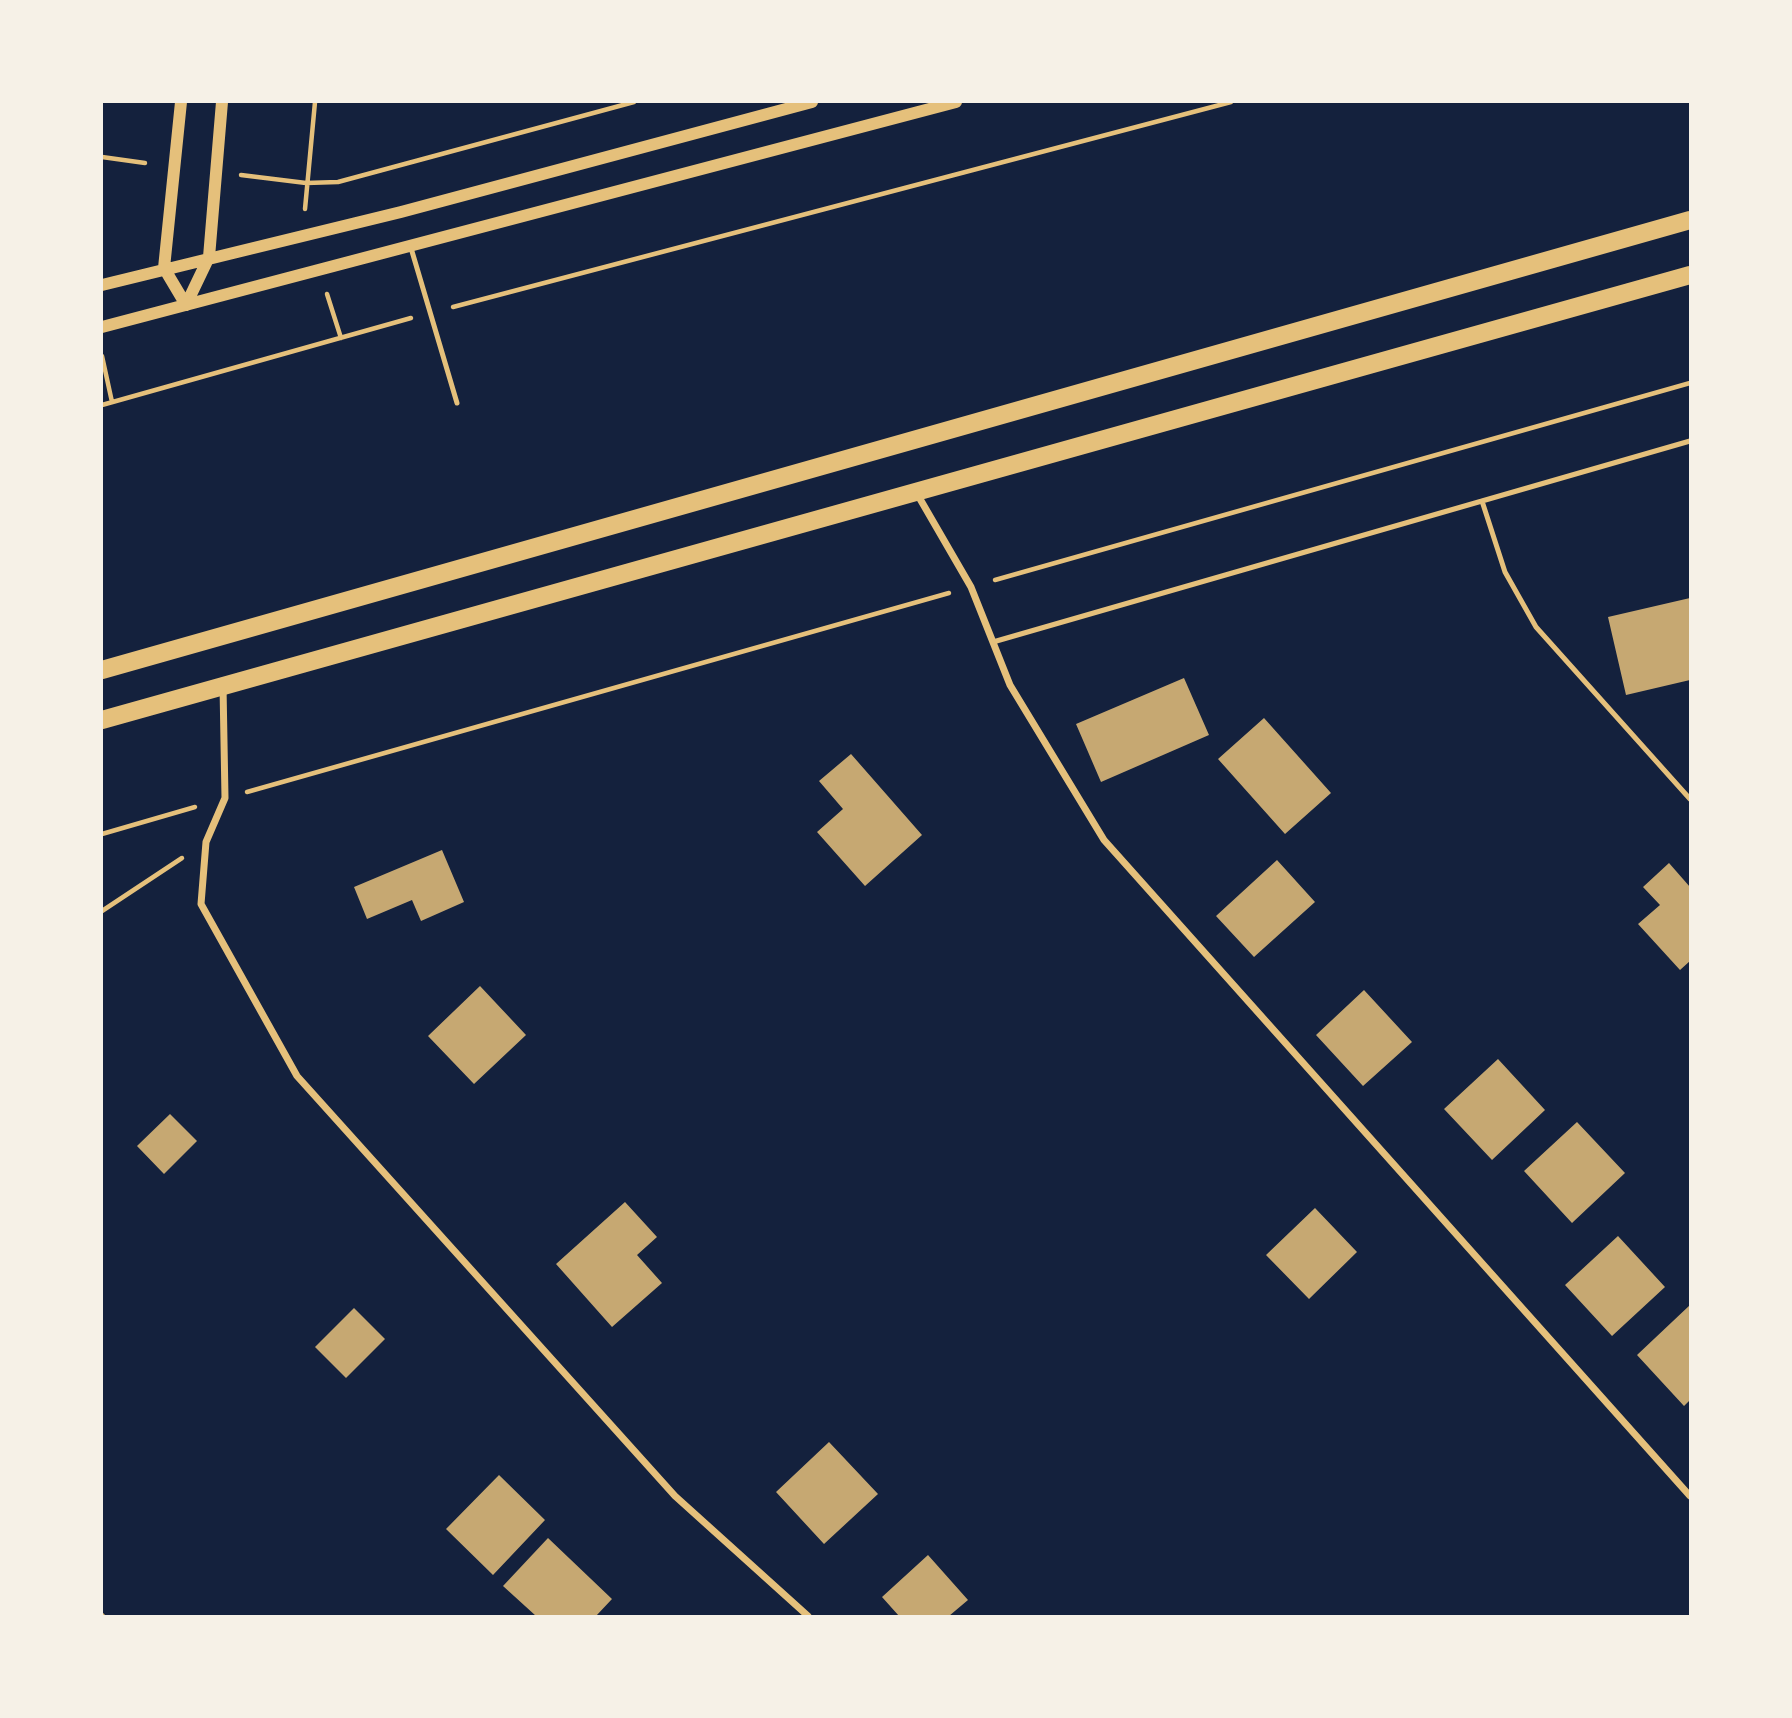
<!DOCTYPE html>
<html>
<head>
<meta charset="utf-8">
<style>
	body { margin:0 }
	#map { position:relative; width:1792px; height:1718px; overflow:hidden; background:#14213d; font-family:Montserrat,sans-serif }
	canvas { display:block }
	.frame { position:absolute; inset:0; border:103px solid #f6f1e7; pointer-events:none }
</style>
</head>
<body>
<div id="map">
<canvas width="1792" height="1718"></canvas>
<div class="frame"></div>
</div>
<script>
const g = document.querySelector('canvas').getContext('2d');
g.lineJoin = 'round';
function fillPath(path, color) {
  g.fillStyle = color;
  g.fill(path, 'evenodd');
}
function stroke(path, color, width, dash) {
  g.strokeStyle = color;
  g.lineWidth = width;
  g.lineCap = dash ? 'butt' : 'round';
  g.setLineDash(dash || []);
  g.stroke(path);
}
fillPath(new Path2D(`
	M1690,598V680L1626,695L1608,617Z
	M1184,678L1209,735L1101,782L1076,724Z
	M1264,718L1331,793L1285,834L1218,759Z
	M851,754L922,835L865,886L817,832L843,809L819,781Z
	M442,850L464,902L421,921L412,900L367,919L354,887Z
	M1277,860L1315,902L1254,957L1216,916Z
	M1669,863L1690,887V961L1680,970L1638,924L1660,905L1643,887Z
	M480,986L526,1035L474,1084L428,1036Z
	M1364,990L1412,1042L1363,1086L1316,1035Z
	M1498,1059L1545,1110L1492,1160L1444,1109Z
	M170,1114L197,1141L164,1174L137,1146Z
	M1577,1122L1625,1173L1572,1223L1524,1171Z
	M625,1202L657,1237L637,1255L662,1283L612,1327L556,1264Z
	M1315,1208L1357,1252L1309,1299L1266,1255Z
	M1618,1236L1665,1287L1612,1336L1565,1285Z
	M1690,1305V1400L1684,1406L1637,1355Z
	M354,1308L385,1339L346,1378L315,1347Z
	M829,1442L878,1494L824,1544L776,1492Z
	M499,1475L545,1520L493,1575L446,1529Z
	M548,1538L612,1599L596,1616H536L503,1586Z
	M928,1555L968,1600L949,1616H899L882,1597Z`), '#c6a872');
stroke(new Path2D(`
	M102,157L145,163
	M241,175L306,183L338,182L634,102
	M305,209L315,102
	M327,294L341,338
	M453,307L1231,102
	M102,356L112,402
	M102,405L411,318
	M995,580L1690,383
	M247,792L949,593
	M102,834L195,807
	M102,911L182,858
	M102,1615L103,1616`), '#e5c07b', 4.5);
stroke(new Path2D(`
	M411,248L457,403
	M1482,501L1505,572L1536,627L1690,799
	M993,642L1690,441`), '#e5c07b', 5);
stroke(new Path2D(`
	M916,492L971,587L1010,685L1104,840L1690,1496
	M223,686L225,798L206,842L201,904L297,1076L675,1496L808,1616`), '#e5c07b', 7);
stroke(new Path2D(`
	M164,268L181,102
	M164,268L186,305
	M102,285L401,212L812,102
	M186,305L209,257L222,102
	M102,327L956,102`), '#e5c07b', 12);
stroke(new Path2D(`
	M102,670L1690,220
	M102,720L1690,275`), '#e5c07b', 18);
</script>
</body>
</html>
